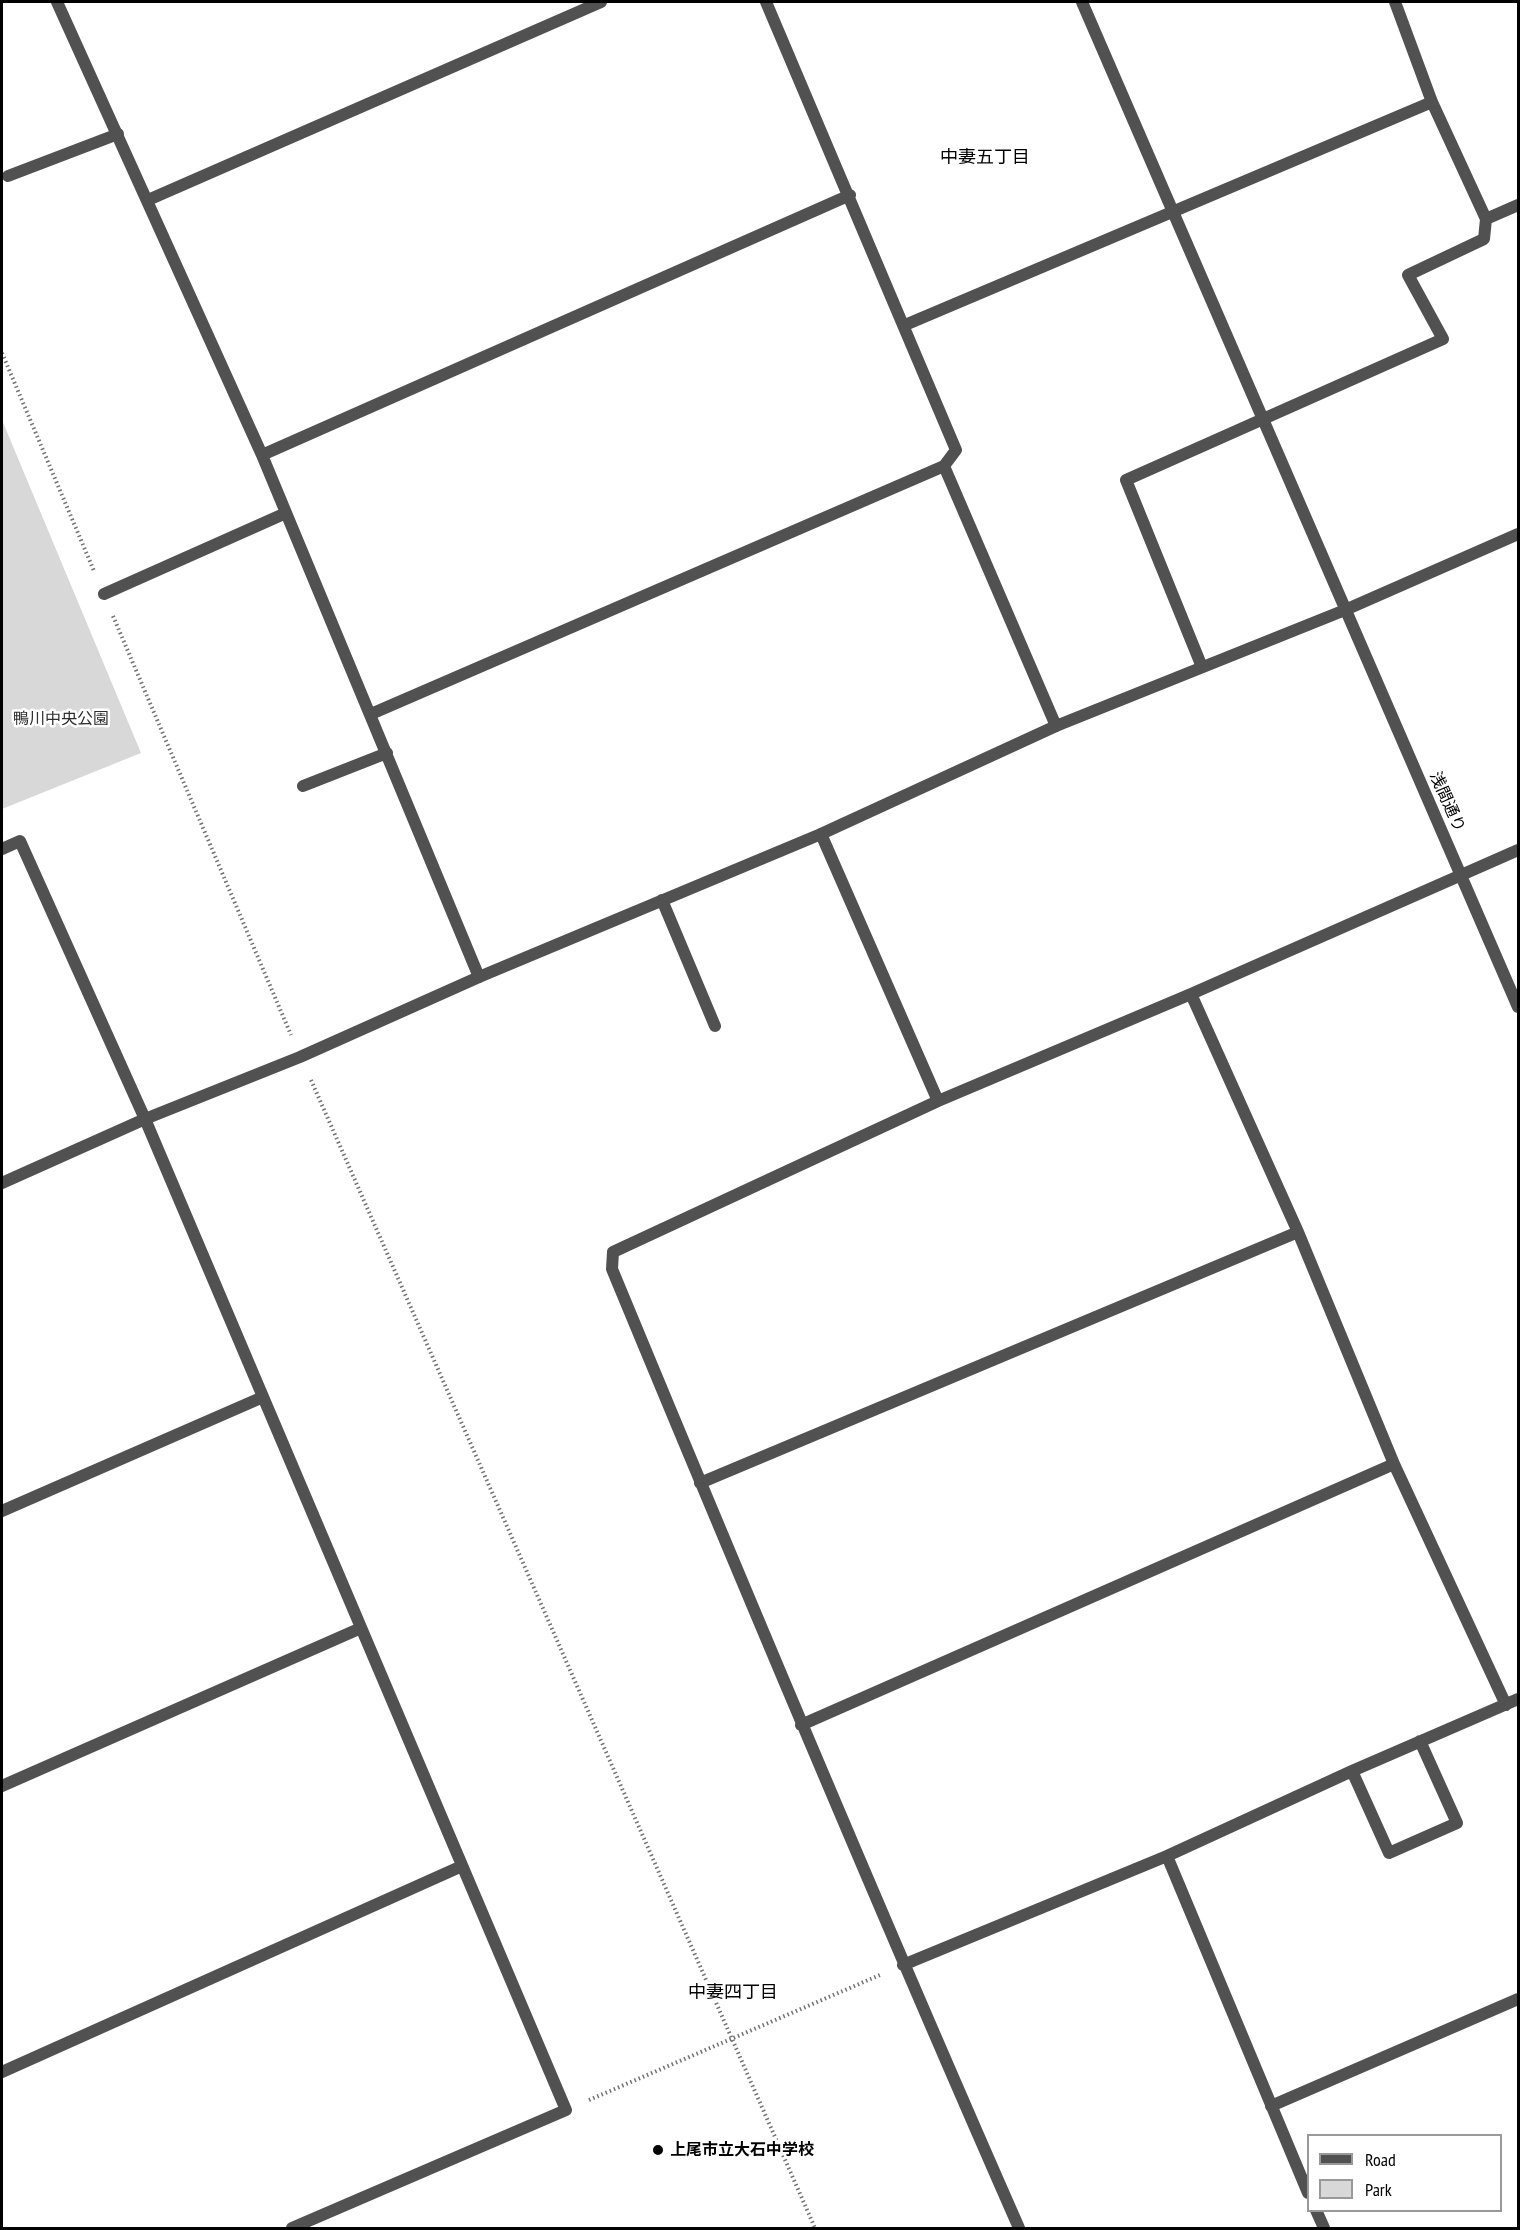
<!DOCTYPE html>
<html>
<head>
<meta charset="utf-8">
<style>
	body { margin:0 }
	#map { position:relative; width:1520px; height:2230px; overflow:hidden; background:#fff; font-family:"PT Sans Narrow",sans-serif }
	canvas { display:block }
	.frame { position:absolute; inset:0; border:3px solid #000; pointer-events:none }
	.legend { position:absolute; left:1307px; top:2134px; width:195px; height:78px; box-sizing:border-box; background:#fff; border:2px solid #999; margin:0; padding:8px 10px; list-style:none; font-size:18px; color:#000 }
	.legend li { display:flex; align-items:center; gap:12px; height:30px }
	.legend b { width:30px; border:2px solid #999 }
</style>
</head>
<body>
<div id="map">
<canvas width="1520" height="2230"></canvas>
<div class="frame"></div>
<ul class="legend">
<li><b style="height:8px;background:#515151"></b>Road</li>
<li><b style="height:16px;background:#d8d8d8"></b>Park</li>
</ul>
</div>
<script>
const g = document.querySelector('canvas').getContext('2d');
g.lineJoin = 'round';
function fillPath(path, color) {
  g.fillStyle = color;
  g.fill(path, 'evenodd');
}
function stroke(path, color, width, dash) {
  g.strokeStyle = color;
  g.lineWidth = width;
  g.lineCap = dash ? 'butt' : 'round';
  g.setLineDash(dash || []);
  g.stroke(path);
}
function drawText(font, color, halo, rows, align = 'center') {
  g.font = font + ' "PT Sans Narrow","Noto Sans JP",sans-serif';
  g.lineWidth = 5;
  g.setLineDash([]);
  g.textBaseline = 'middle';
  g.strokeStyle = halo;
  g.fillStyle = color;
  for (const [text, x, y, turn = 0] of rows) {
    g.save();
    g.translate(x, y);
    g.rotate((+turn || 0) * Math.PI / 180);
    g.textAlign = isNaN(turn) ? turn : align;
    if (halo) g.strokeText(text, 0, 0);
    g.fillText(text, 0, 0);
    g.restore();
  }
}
fillPath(new Path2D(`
	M2,420L141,753L2,809Z`), '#d8d8d8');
stroke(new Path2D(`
	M2,353L94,571
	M113,616L291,1035
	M311,1080L815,2228
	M589,2100L880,1975`), '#737373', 4, [1.5, 3]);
stroke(new Path2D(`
	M8,176L118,134`), '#515151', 12);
stroke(new Path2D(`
	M57,2L262,455L479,977
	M1395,2L1432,102L1486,219L1518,205
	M148,200L601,2
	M905,325L1432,102
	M262,455L850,195
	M944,466L1056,726
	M104,594L286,513
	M1202,667L1126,480L1443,339L1408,275L1484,239L1486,219
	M371,714L944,466L956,450L766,2
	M303,786L387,753
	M821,834L938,1101
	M2,849L20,841L145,1119L566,2110L292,2228
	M662,900L715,1026
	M1191,994L1298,1232L1394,1464L1506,1705
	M700,1483L1298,1232
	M2,1511L263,1397
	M801,1725L1394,1464
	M1352,1771L1389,1853L1457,1823L1420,1741
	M2,1786L361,1628
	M1167,1856L1308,2193
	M903,1965L1167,1856L1352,1771L1518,1699
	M2,2072L462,1866
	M1271,2106L1518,1999
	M1316,2210L1324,2228
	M1019,2228C879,1910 745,1590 612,1269L613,1252L938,1101L1191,994L1518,850`), '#515151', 12);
stroke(new Path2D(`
	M1082,2L1518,1007
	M2,1183L145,1119L300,1057L479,977L821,834L1056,726L1345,610L1518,534`), '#515151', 12);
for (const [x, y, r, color] of [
	[658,2150,6,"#000"]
]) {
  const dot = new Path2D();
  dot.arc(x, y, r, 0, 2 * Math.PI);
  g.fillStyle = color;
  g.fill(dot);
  stroke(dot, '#fff', 2);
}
drawText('16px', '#2f2f2f', '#fff', [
	["鴨川中央公園",61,719]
]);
drawText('16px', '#000', '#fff', [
	["浅間通り",1447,802,66]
]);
drawText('bold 16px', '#000', '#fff', [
	["上尾市立大石中学校",670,2150]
], 'left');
drawText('18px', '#000', '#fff', [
	["中妻五丁目",985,158],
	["中妻四丁目",733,1993]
]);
</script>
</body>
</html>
